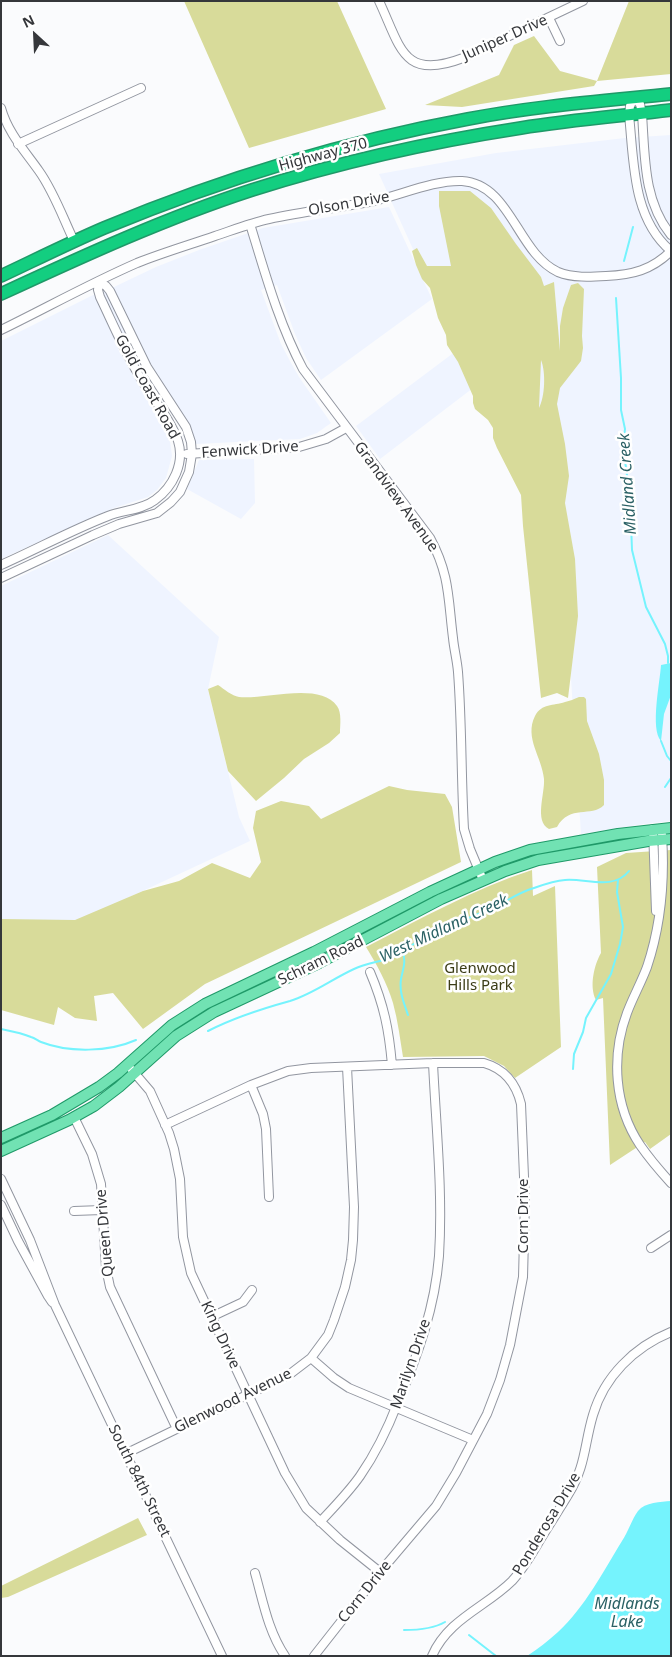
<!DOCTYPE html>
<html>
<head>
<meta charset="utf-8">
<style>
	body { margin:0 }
	#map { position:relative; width:672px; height:1657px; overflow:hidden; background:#fafbfd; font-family:"Noto Sans",sans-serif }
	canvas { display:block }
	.frame { position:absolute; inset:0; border:2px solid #35373b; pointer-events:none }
	.north { position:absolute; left:10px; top:10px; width:50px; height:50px; -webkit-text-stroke:4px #fff; paint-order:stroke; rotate:335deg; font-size:14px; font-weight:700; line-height:20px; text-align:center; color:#35373b }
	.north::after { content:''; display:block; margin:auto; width:18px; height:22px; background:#35373b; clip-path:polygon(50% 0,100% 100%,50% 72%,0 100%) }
</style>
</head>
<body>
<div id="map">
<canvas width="672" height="1657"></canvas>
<div class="frame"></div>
<div class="north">N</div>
</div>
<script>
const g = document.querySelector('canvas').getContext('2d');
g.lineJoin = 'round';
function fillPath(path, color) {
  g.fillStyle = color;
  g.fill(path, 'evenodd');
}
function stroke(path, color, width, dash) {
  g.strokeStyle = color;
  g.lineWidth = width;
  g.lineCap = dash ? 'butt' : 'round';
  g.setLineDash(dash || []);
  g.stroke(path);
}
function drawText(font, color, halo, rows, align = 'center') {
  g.font = font + ' "Noto Sans",sans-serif';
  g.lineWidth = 5;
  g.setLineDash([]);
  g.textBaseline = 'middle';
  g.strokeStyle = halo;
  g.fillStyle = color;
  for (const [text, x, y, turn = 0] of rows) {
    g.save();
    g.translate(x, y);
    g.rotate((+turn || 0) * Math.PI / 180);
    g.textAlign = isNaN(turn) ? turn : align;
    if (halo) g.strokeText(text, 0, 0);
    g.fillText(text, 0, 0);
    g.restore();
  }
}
fillPath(new Path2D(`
	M671,135V821L644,824L581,834L565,585L379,174L496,153L625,138Z
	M389,207L432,299L321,380L306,358L295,334L277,285L261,290L281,344L290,361L299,377L331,423L317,433L300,439L195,444L189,427L185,419L160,380L137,339L118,349L167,433L170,441L172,456L166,478L157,490L148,497L114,508L1,559V341L91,296L114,287L156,267L199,250L263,228Z
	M456,351L473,388L380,459L356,426Z
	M254,459L255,503L241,519L187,489L199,460Z
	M108,535L219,637L208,689L239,817L250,841L1,957V586Z`), '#eff4ff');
fillPath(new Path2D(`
	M184,1H337L386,109L249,148Z
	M629,1H671V74L597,81L594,86L462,107L425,105L499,75L514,45L534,36L560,71L597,81Z
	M439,191H470L491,208L516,244L541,277L544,286L554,282L560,351V326L563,308L571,285L578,283L584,289L582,336L583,348L581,361L560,388L557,404L565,444L569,476L565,503L575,559L578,616L568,698L557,693L541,698L523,526L521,495L497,448L493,438V428L488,420L475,409L473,403V396L458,362L447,345L446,335L438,318L430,288L422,279L416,265L412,251L417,248L427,266H451L439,206ZM541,360C546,372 545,397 539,408Z
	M218,685C224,689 232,696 239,697C263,700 320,681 337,706C342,713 340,725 340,733L329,743L304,759L284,778L256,801L228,771L208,689Z
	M579,697H584L586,699L587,721L599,754L604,780V805C591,818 570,804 557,827L549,829C534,821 545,794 544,779C542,757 524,738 535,716C542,703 553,706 565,702C570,701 574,699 579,697Z
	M389,786L407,790L445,794L452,807L461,862L205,984L143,1029L113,993L94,996L97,1021L75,1018L58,1007L54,1025L1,1010V919L75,920L143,891L179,881L212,863L250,878L261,862L253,828L256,811L281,801L309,806L321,819Z
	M671,850V1134L650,1149L645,1142L610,1165L603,998L596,1000C589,987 594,965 601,953L597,867L626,853Z
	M532,870L533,896L555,886L561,1047L515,1078L504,1066L484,1056L403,1057C400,1039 398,1021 393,1003C387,983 377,965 366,947C420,919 474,889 532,870Z
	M138,1518L147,1535L8,1597L1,1598V1586Z`), '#d8db9a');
fillPath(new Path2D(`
	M671,663V695L664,714L661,741C650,729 660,682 661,665Z
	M671,1501V1656H527C538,1649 548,1641 558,1632C585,1607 603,1572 622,1541C628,1532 632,1519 638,1511C645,1502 661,1502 671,1501Z`), '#75f3fd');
stroke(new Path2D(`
	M624,261L633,227
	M616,298L621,378V410L625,429L623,446L630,497L632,550L646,607L665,644L668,656V663
	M661,741L667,756L671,761
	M665,787L671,778
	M403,952C406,963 403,969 401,979C399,992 404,1003 408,1015
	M1,1029C11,1031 22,1033 31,1037C35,1038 38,1041 41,1042C69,1053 109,1052 136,1040
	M208,1031C235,1017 261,1009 290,1001C313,994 332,979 354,969C367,963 380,962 393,957C405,951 414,943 425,937C449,924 475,917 498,905C509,900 517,894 528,890C540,886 552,881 565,880C586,878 613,891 629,871
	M573,1069L574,1054L583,1032L586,1018L611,974L620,944L623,927L617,892L618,880
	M404,1630C419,1630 433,1629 445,1622
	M469,1635L496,1656`), '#75f3fd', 2);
const minor = new Path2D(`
	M379,1C401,48 403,81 463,58L583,1
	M549,18L560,41
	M1,108C8,133 25,151 39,171C54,192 63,218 74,241
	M18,144L141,88
	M250,224C265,273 279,324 303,369L430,538C450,575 448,599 453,638C454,649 457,660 458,672C462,724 461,776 464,829L470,849L483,880
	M1,330C46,308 91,283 137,263C162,253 189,245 215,236C233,230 251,223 269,219C304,211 339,208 374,201C401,195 434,180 462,181C511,184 517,253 558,272C573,278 590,277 606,276C632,275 652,270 671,251C632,218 634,161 629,115L630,106L634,98L640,104L642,114C645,155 643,201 671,235
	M187,454L299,447L326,439L346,428
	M1,565C37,549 72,530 108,516C123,510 142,510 155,500C173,487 185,463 178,441C170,417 149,395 137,372C123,348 112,322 100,297L98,290L99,282
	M1,578L93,535L119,524L157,513L171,502L180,492L189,472L192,454L191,442L186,427L147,367L110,291L106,286L99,282
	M653,829L656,911
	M662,835C665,880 661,925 647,967C641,983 633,997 627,1013C611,1056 614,1106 640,1145C649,1158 660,1171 671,1183
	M370,972C384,1005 389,1030 392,1065
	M132,1070L150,1091L169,1133L174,1149L180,1179L183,1237L191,1273L285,1473L306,1508L340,1540L380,1572
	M251,1085L263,1114L266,1129L269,1197
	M74,1117L92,1154L101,1184L106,1268L110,1287L177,1429
	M165,1125L251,1085L288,1071L311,1068L433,1063H484C505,1069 516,1083 521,1104L525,1201L523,1277L510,1345L500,1380L487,1414L456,1473L436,1506L380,1572L314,1656
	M1,1179L30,1240L55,1305L222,1656
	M1,1205L18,1241L48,1296L52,1302
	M74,1211L102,1210
	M651,1248L671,1235
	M211,1317L243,1302L252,1290
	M311,1358L334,1378L349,1388L473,1440
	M125,1454L290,1374L311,1358L328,1335L334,1320L345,1287L351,1260L353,1240L354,1207L347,1067
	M320,1522C334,1507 348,1493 360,1476C376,1453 388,1428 398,1402C418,1355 435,1307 439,1256C443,1192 436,1127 433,1063
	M255,1573C263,1601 268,1631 285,1656
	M432,1656C448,1619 486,1607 512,1581C523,1569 532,1554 540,1540C549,1525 559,1510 568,1495C586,1466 584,1445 593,1415C604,1377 634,1347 671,1332`);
const major = new Path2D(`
	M1,1138L52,1115L99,1087L118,1073L172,1025L205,1004L314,952L430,892L495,862L530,850L618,834L671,828
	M1,1151L69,1120L94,1106L119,1087L176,1036L214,1012L319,963L441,899L505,871L538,860L648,841L671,839`);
const highway = new Path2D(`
	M1,276C35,260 69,243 104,228C222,179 343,142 468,119C535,106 603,101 671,94
	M1,294C83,256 166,218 252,190C340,162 430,142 521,128C570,120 621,116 671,110`);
stroke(minor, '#9296a0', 10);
stroke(major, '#1f9968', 12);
stroke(highway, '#1f9968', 14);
stroke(minor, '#fff', 8);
stroke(major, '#71e2b3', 10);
stroke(highway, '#13ce80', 11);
drawText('15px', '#35373b', '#fff', [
	["Juniper Drive",505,38,-24],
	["Highway 370",323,155,-15],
	["Olson Drive",349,204,-10],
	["Gold Coast Road",147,387,61],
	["Fenwick Drive",250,450,-4],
	["Grandview Avenue",396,497,54],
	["Schram Road",321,961,-26],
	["Corn Drive",524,1216,-90],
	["Queen Drive",105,1233,-95],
	["King Drive",220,1335,65],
	["Marilyn Drive",411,1364,-71],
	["Glenwood Avenue",233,1401,-26],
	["South 84th Street",139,1481,64],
	["Ponderosa Drive",547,1524,-59],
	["Corn Drive",365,1592,-51]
]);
drawText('15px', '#3b3c16', '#fff', [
	["Glenwood",480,969],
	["Hills Park",480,986]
]);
drawText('italic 16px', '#2b6165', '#fff', [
	["Midland Creek",628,484,-94],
	["West Midland Creek",444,929,-25],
	["Midlands",627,1604],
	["Lake",627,1622]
]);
</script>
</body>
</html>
